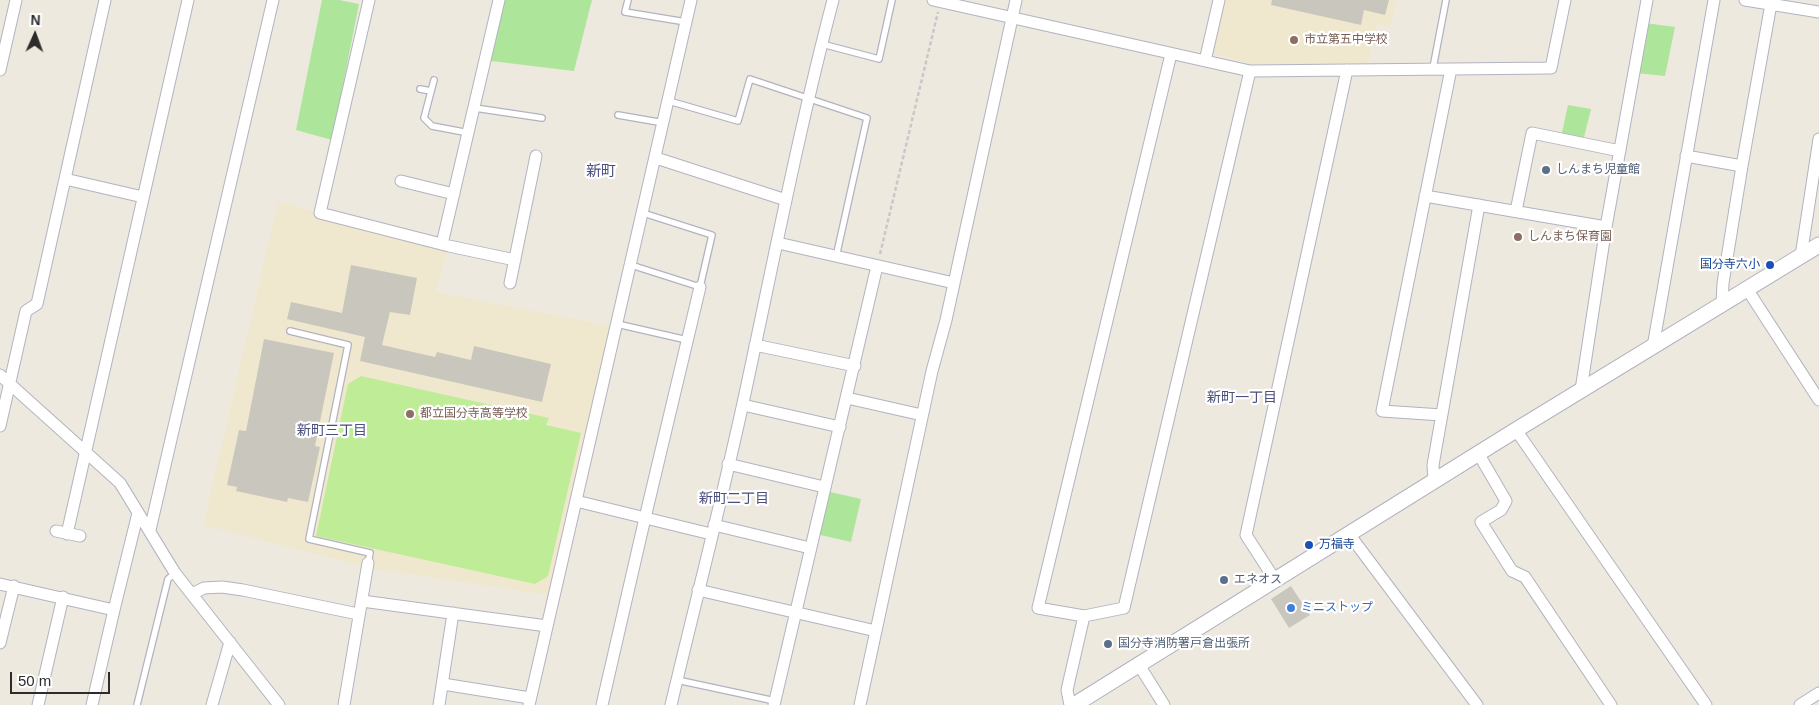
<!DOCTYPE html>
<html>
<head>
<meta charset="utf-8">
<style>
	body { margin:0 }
	#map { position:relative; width:1819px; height:705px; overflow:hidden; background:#eee9df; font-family:Arial,sans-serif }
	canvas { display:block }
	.north { position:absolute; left:10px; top:10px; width:50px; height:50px; -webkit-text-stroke:4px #fff; paint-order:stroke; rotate:2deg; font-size:14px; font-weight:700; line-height:20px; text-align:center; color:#2c2c2c }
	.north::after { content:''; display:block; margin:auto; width:18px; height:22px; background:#2c2c2c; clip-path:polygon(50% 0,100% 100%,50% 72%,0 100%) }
	.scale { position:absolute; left:10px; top:672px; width:100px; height:22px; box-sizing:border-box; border:2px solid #2c2c2c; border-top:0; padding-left:6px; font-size:15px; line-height:18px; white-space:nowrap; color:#2c2c2c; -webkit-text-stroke:4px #fff; paint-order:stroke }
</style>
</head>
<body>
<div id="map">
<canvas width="1819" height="705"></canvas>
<div class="north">N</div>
<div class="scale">50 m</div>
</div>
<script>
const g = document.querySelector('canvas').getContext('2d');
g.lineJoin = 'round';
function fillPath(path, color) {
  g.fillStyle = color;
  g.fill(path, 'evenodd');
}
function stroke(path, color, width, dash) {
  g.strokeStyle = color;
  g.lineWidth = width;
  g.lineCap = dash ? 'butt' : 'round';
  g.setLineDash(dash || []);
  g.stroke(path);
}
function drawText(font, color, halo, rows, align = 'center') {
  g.font = font + ' Arial,"Noto Sans JP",sans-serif';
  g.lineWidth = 4.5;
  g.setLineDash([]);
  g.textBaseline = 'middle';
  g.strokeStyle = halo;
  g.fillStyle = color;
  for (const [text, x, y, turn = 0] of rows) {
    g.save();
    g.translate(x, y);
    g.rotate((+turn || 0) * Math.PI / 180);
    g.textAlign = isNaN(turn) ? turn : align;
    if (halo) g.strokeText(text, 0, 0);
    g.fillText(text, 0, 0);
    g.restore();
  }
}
fillPath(new Path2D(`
	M1223,0H1396L1391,26L1377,23L1368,64H1250L1211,53Z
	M278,202L449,246L435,292L612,326L549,595L374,569L203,525Z`), '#f0e8ce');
fillPath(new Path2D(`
	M322,0H339L359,4L332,140L296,130Z
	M503,0H592L574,71L491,61Z
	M1645,23L1675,27L1665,76L1636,73Z
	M1568,105L1591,109L1583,141L1561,137Z
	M826,491L861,499L851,542L816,534Z`), '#ade59b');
fillPath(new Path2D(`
	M361,376L549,418L546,425L581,433L548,576L535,584L316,536L348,384Z`), '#bfec96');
fillPath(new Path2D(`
	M1272,0H1389L1385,15L1364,10L1361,25L1271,5Z
	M351,265L417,278L410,315L390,312L382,345L435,357L437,352L471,360L474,346L551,364L542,402L360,361L365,337L287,319L291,302L342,313Z
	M264,339L334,353L315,446L320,447L308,502L288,498L287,502L236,491L237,487L227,485L239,430L246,431Z
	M1291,586L1310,615L1289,628L1271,599Z`), '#c9c7bd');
const service = new Path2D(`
	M628,0L625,12L686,22
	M822,44L879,59L892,0
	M1433,68L1446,0
	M434,80L424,118L432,126L469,133
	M420,89L431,91
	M669,101L738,121L750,79L867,118L836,257
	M475,108L542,118
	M618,115L664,123
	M631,265L700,287L712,235L643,213
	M617,324L687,340
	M290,331L348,345L309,539L370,553L368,563
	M677,680L775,701
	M137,705L168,579L175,573`);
const minor = new Path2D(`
	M369,0L320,213L449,246L515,260
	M933,0L1250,71L1551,68L1565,0
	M1745,0L1819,12
	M1205,61L1219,0
	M0,70L16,0
	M1686,156L1742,166
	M656,158L786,200
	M65,179L143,197
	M401,181L454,194
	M1425,196L1606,227
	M1516,211L1532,133L1620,151
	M778,243L954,283
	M442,244L499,0
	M1801,256L1819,139
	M510,283L536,156
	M1747,289L1819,400
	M1722,304L1723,283L1742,166L1771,4
	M755,345L855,366
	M1653,347L1714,0
	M0,375L120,483L175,573L279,705
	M1581,390L1606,227L1647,0
	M847,398L922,415
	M743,405L840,427
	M1442,415L1382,411L1451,69
	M0,426L26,311L37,304L105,0
	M1516,430L1706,705
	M1478,453L1506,501L1501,510L1481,522L1512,571L1525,577L1611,705
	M728,464L824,487
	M1434,481L1433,465L1479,205
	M576,501L711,534
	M714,525L810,548
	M150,530L273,0
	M56,531L80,536
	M67,534L188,0
	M1349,534L1477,705
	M1275,580L1246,535L1347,70
	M0,584L114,610L138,513
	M698,590L876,631
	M192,594L204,588L222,587L243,590L358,614
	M362,601L547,626
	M1084,616L1124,608L1250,71
	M0,643L14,586
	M1139,665L1164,705
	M443,684L530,698
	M38,705L63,597
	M92,705L114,610
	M212,705L230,642
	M344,705L368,563
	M439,705L453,613
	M529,705L691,0
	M602,705L645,518L700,287
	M671,705C695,604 721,504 743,403C772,269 798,133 833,0
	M774,705L877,266
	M860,705L932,371L946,320L1016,0
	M1070,705L1067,690L1084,616L1038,608L1171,54
	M1800,705L1819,693`);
const tertiary = new Path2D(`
	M1074,705L1516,430L1819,245`);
stroke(service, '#b2b3c0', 8);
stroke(minor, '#b2b3c0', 13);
stroke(tertiary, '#b2b3c0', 17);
stroke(new Path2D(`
	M880,254L938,12`), '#c8c8c8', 2.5, [4, 2.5]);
stroke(service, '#fff', 5.5);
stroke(minor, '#fff', 11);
stroke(tertiary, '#fff', 15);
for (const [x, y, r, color] of [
	[1294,40,5,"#8d6e63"],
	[1546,170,5,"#5c6f8a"],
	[1518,237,5,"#8d6e63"],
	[1770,265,5,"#1a4fb4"],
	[410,414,5,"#8d6e63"],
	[1309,545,5,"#1a4fb4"],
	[1224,580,5,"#5c6f8a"],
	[1291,608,5,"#3f7fe0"],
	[1108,644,5,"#5c6f8a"]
]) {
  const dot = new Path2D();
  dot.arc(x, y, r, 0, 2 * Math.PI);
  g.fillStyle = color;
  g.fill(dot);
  stroke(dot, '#fff', 2);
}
drawText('12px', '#785e54', '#fff', [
	["市立第五中学校",1304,40],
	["しんまち保育園",1528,237],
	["都立国分寺高等学校",420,414]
], 'left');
drawText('12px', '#4e5e75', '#fff', [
	["しんまち児童館",1556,170],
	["エネオス",1234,580],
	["国分寺消防署戸倉出張所",1118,644]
], 'left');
drawText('12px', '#164399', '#fff', [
	["国分寺六小",1760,265],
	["万福寺",1319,545,"left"]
], 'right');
drawText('12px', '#366cbe', '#fff', [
	["ミニストップ",1301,608]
], 'left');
drawText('14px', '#4b4f7e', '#fff', [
	["新町一丁目",1242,398],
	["新町三丁目",332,431],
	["新町二丁目",734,499]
]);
drawText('15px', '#4b4f7e', '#fff', [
	["新町",601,172]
]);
</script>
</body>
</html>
